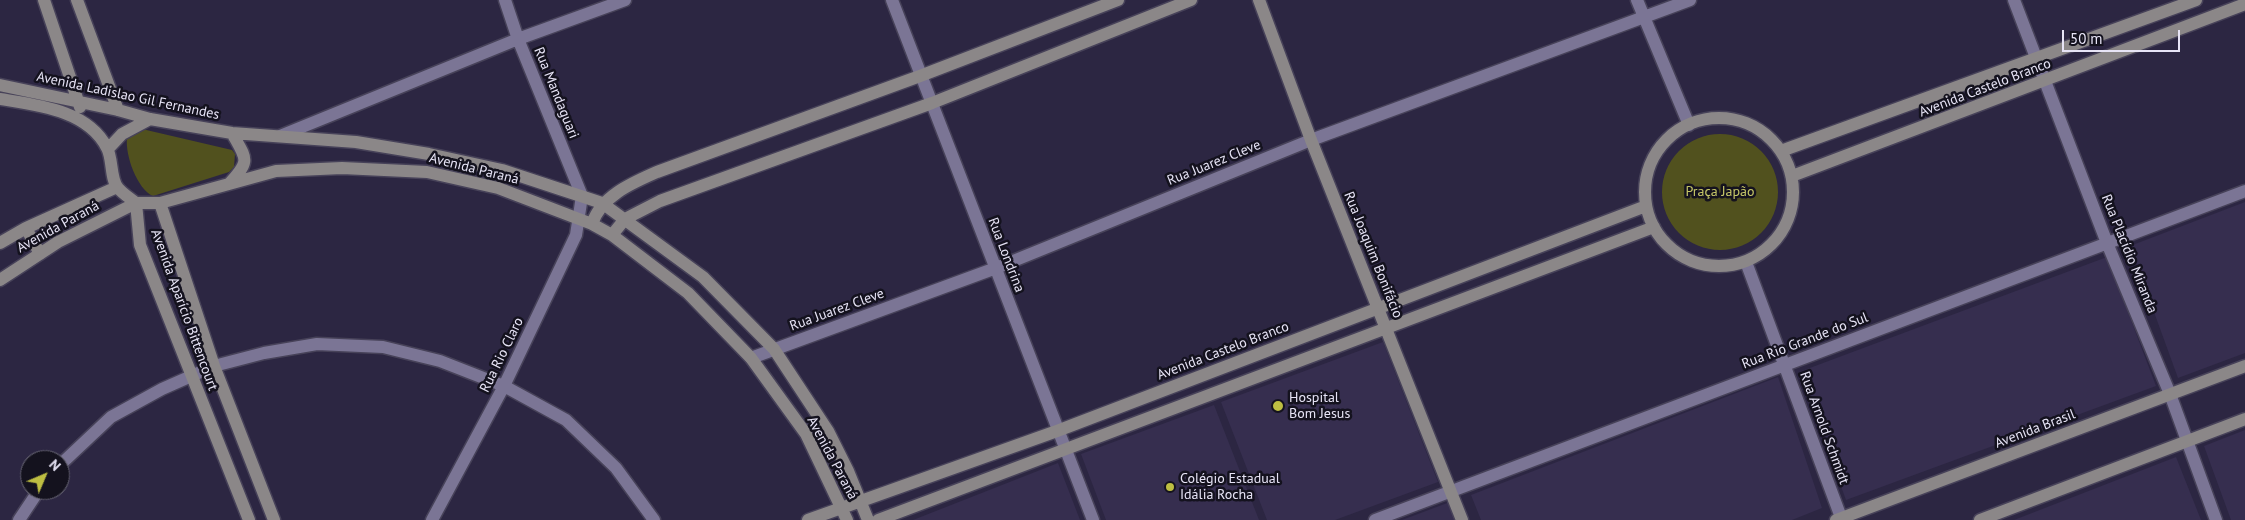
<!DOCTYPE html>
<html>
<head>
<meta charset="utf-8">
<style>
	body { margin:0 }
	#map { position:relative; width:2245px; height:520px; overflow:hidden; background:#2c2642; font-family:"PT Sans",sans-serif }
	canvas { display:block }
	.north { position:absolute; left:20px; top:450px; width:50px; height:50px; box-sizing:border-box; background:#14121e; border:1px solid #686674; border-radius:50%; rotate:45deg; font-size:14px; font-weight:700; line-height:20px; text-align:center; color:#e7e4f6 }
	.north::after { content:''; display:block; margin:auto; width:18px; height:22px; background:#bebe42; clip-path:polygon(50% 0,100% 100%,50% 72%,0 100%) }
	.scale { position:absolute; left:2062px; top:30px; width:118px; height:22px; box-sizing:border-box; border:2px solid #e7e4f6; border-top:0; padding-left:6px; font-size:15px; line-height:18px; white-space:nowrap; color:#e7e4f6; -webkit-text-stroke:4px #14121e; paint-order:stroke }
</style>
</head>
<body>
<div id="map">
<canvas width="2245" height="520"></canvas>
<div class="north">N</div>
<div class="scale">50 m</div>
</div>
<script>
const g = document.querySelector('canvas').getContext('2d');
g.lineJoin = 'round';
function fillPath(path, color) {
  g.fillStyle = color;
  g.fill(path, 'evenodd');
}
function stroke(path, color, width, dash) {
  g.strokeStyle = color;
  g.lineWidth = width;
  g.lineCap = dash ? 'butt' : 'round';
  g.setLineDash(dash || []);
  g.stroke(path);
}
function drawText(font, color, halo, rows, align = 'center') {
  g.font = font + ' "PT Sans",sans-serif';
  g.lineWidth = 5;
  g.setLineDash([]);
  g.textBaseline = 'middle';
  g.strokeStyle = halo;
  g.fillStyle = color;
  for (const [text, x, y, turn = 0] of rows) {
    g.save();
    g.translate(x, y);
    g.rotate((+turn || 0) * Math.PI / 180);
    g.textAlign = isNaN(turn) ? turn : align;
    if (halo) g.strokeText(text, 0, 0);
    g.fillText(text, 0, 0);
    g.restore();
  }
}
fillPath(new Path2D(`
	M2245,202V353L2178,378L2130,246Z
	M2107,257L2156,386L1846,500L1799,372Z
	M1383,342L1438,482L1335,520H1267L1221,402Z
	M1778,377L1822,508L1792,520H1481L1471,495Z
	M1214,405L1259,520H1106L1081,454Z
	M2245,430V520H2231L2204,446Z
	M2176,457L2201,520H2014Z
	M1058,463L1080,520H913Z
	M1450,502L1457,520H1402Z`), '#362e4f');
fillPath(new Path2D(`
	M142,129L232,150L235,154L234,167L229,172L153,196C137,189 125,155 127,138Z
	M1662 192a58 58 0 1 1 116 0a58 58 0 1 1-116 0Z`), '#51511e');
const street = new Path2D(`
	M892,0L1093,520
	M1637,0L1689,125
	M2014,0L2107,243L2170,394L2216,520
	M280,136L518,39L625,0
	M1746,262L1842,520
	M751,358L996,268L1311,140L1690,0
	M60,465L111,417L162,389L214,366L264,353L317,344L383,347L440,361L504,386L566,420L616,468L654,520
	M19,520L39,490
	M432,520L504,386L576,235L582,196L518,39L505,0
	M1375,520L2245,191`);
const secondary = new Path2D(`
	M44,0L80,107
	M77,0L118,110
	M1259,0L1311,140L1462,520
	M0,85L118,110L150,119L232,133L356,142L429,154L502,170L602,203L703,277L774,349L828,431L848,471L868,520
	M0,99C37,105 88,110 107,148C113,159 110,179 118,188C123,194 130,198 136,203L140,245L249,520
	M1645 192a74 74 0 1 1 148 0a74 74 0 1 1-148 0Z
	M108,149L122,134L150,119
	M1781,151L2196,0
	M1792,176L2245,4
	M229,184C251,160 247,160 232,133
	M160,203L214,366L274,520
	M592,224C601,196 632,183 657,172L920,76L1118,0
	M26,228L40,254
	M612,235L625,219L660,201L932,103L1191,0
	M0,243L26,228L117,187
	M0,280L58,242L136,203H160L276,171L342,168L427,172L498,188L592,224L612,235L688,293L751,358L806,434L847,520
	M808,520L1057,431L1646,206
	M878,520L1654,227
	M1836,520L2245,366
	M1980,520L2245,419`);
stroke(street, '#474259', 15);
stroke(secondary, '#474259', 15);
stroke(street, '#7b7595', 12);
stroke(secondary, '#8b8788', 12);
for (const [x, y, r, color] of [
	[1278,406,6,"#bebe42"],
	[1170,487,5,"#bebe42"]
]) {
  const dot = new Path2D();
  dot.arc(x, y, r, 0, 2 * Math.PI);
  g.fillStyle = color;
  g.fill(dot);
  stroke(dot, '#14121e', 2);
}
drawText('14px', '#e7e4f6', '#14121e', [
	["Avenida Castelo Branco",1985,88,-21],
	["Rua Mandaguari",556,93,68],
	["Avenida Ladislao Gil Fernandes",128,96,12],
	["Rua Juarez Cleve",1214,163,-22],
	["Avenida Paraná",474,169,14],
	["Avenida Paraná",58,227,-29],
	["Rua Placídio Miranda",2129,254,68],
	["Rua Londrina",1006,255,69],
	["Rua Joaquim Bonifácio",1373,255,68],
	["Avenida Aparício Bittencourt",184,310,70],
	["Rua Juarez Cleve",837,310,-20],
	["Rua Rio Grande do Sul",1805,341,-21],
	["Avenida Castelo Branco",1223,351,-21],
	["Rua Rio Claro",502,355,-64],
	["Rua Arnold Schmidt",1824,428,70],
	["Avenida Brasil",2035,429,-21],
	["Avenida Paraná",832,458,62]
]);
drawText('14px', '#c7c868', '#14121e', [
	["Praça Japão",1720,192]
]);
drawText('14px', '#e7e4f6', '#14121e', [
	["Hospital",1289,398],
	["Bom Jesus",1289,414],
	["Colégio Estadual",1180,479],
	["Idália Rocha",1180,495]
], 'left');
</script>
</body>
</html>
